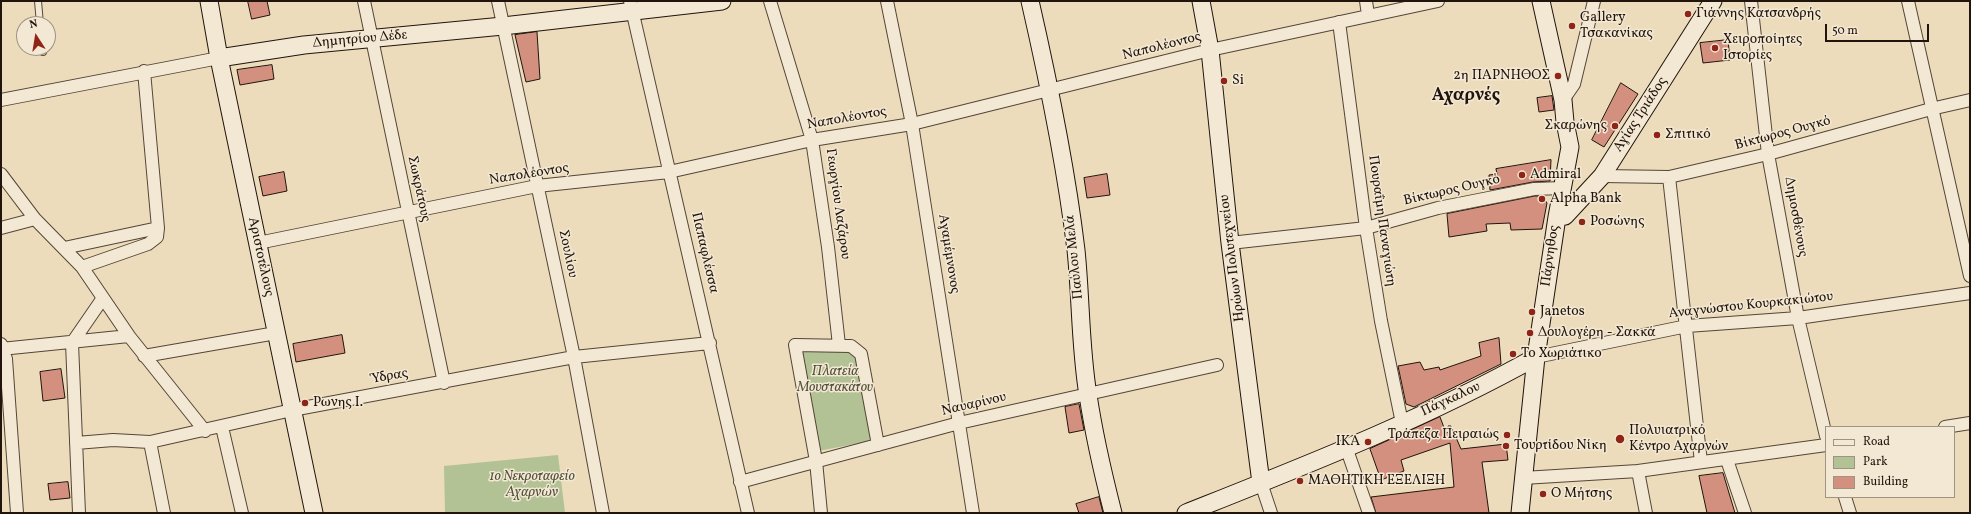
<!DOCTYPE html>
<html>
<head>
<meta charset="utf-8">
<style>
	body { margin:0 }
	#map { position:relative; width:1971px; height:514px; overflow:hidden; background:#ecdcbc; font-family:Vollkorn,serif }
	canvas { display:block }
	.frame { position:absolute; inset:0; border:2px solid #20140c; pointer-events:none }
	.legend { position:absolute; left:1825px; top:426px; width:130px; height:72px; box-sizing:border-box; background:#f3e8d3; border:1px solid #9f9383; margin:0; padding:5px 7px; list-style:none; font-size:12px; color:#20140c }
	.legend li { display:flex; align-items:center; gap:8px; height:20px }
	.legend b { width:20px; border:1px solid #9f9383 }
	.north { position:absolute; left:16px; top:16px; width:40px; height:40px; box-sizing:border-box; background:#f3e8d3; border:1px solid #9f9383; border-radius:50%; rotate:348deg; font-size:11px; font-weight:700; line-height:16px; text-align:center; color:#20140c }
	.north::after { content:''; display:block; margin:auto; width:14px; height:18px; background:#8f2418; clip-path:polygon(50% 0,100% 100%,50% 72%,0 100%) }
	.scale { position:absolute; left:1825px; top:24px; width:104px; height:18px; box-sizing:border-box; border:2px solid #20140c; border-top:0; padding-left:5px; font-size:12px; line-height:14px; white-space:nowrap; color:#20140c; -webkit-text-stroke:3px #f3e8d3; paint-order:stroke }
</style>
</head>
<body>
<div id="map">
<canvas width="1971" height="514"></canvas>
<div class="frame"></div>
<ul class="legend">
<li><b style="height:5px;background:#f3e8d3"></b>Road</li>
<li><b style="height:11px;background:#b2c295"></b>Park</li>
<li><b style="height:11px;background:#d3907f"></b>Building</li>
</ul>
<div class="north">N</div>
<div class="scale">50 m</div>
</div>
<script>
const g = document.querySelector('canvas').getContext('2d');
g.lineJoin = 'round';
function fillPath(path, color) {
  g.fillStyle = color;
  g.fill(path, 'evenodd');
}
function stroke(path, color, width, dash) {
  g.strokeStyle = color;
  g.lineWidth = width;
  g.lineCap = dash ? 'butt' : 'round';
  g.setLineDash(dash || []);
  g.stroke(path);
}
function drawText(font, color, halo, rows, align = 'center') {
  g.font = font + ' Vollkorn,serif';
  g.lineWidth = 3;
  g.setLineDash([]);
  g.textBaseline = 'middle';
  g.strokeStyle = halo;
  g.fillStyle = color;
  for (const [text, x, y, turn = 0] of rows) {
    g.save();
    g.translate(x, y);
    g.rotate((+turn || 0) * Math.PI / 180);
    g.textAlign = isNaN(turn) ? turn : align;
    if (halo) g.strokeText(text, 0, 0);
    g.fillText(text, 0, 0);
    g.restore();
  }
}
fillPath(new Path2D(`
	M802,350L847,352L860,359L871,441L818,451Z
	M558,455L565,513H445L444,466Z`), '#b2c295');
const building = new Path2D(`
	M248,1H267L270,15L252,19Z
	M537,32L540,79L526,82L515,35Z
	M1728,40L1730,60L1703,63L1700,43Z
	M272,65L274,79L240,85L237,70Z
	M1621,83L1638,94L1604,147L1592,140Z
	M1552,96L1554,110L1539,112L1537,98Z
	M1551,160L1550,181L1533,182L1490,190L1489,175L1497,174L1496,169Z
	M284,172L287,191L263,196L259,177Z
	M1107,174L1110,195L1087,198L1084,178Z
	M1535,196H1542L1547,203L1542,229L1511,230L1510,223L1486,224L1487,231L1449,237L1447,214Z
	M342,335L345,353L296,362L293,344Z
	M1499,338L1501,364L1414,407L1406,404L1398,366L1420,362L1424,370L1439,367L1440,370L1481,356L1479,343Z
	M61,369L65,398L43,401L40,372Z
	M1079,404L1084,430L1069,433L1065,407Z
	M1440,417L1446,433L1449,432L1448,426H1451L1461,449L1506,444L1508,460L1482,462L1489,513H1376L1371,497L1454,487L1450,443L1401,460L1404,471L1381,480L1370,449Z
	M1723,473L1735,513H1707L1699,476Z
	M68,482L70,498L50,500L48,484Z
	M1099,497L1103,513H1079L1076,504Z`);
fillPath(building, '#d3907f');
stroke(building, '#20140c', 1);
const lane = new Path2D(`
	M38,1L40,24
	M43,48V52`);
const street = new Path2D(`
	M364,1L444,383
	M498,1L574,357L603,513
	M630,1L748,513
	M770,1L812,140L828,247L839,345
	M887,1L912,124L973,513
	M1366,1L1368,15
	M1751,1L1768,154L1798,318L1826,436
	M1908,1L1970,276
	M1339,22L1366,228L1381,321L1402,423
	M1,100L219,58
	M1563,100L1574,84L1594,1
	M1,174L35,219L82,267L129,336L205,431
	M1602,176L1669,177L1768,154L1931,109L1970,100
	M1669,177L1701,462
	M1,228L35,219
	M258,243L537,186L669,172L812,140L912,124L1210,50L1438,1
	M1230,243L1366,228L1438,208L1534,189L1562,188
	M64,248L158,228
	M82,267L148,244L157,237L158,228L144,71
	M1,344L6,359L17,513
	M1,349L129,336
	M144,356L276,333
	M1536,357L1687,326L1798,318L1970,293
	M222,427L242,513
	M1945,427L1970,423
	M150,442L164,513
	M76,443L113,440L150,442L292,410L574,357L710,343
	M1346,447L1369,513
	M1727,460L1745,513
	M1638,471L1646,513
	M1523,478L1638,471L1826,445
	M740,482L959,423L1217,365
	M1261,483L1271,513
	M1845,497L1850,513
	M79,513L72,343L103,298
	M821,513L816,461L795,345L851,346L861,354L878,445`);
const secondary = new Path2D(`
	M209,1L219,58L314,513
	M1030,1C1049,84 1066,166 1076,250C1081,298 1080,347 1088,395C1094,435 1103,474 1113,513
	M1201,1L1210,50L1230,243L1261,483
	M219,58L304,45L503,26L722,1
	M1557,217L1565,216L1602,176L1713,1
	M1186,513C1304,466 1425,419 1536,357
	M1520,513L1536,357L1557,217L1570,147L1565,122L1563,100L1541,1`);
stroke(lane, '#534638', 8);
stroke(street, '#534638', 14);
stroke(secondary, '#20140c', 19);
stroke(lane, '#f3e8d3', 6);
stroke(street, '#f3e8d3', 12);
stroke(secondary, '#f3e8d3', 17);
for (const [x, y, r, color] of [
	[1688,14,4,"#8f2418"],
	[1572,26,4,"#8f2418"],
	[1715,48,4,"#8f2418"],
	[1558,76,4,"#8f2418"],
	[1224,81,4,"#8f2418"],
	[1615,126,4,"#8f2418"],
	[1657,135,4,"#8f2418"],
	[1522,175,4,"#8f2418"],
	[1542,199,4,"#8f2418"],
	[1582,222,4,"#8f2418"],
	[1532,312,4,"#8f2418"],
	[1530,333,4,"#8f2418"],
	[1513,354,4,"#8f2418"],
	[305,403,4,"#8f2418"],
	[1507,435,4,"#8f2418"],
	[1620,439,5,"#8f2418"],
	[1368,442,4,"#8f2418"],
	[1506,446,4,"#8f2418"],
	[1300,481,4,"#8f2418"],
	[1543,494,4,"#8f2418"]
]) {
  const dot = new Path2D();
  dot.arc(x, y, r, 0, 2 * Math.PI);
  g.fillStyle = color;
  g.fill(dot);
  stroke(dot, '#f3e8d3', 1.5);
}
drawText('14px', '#20140c', '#f3e8d3', [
	["Γιάννης Κατσανδρής",1696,14],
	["Gallery",1580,18],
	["Τσακανίκας",1580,34],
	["Χειροποίητες",1723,40],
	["Ιστορίες",1723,56],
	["2η ΠΑΡΝΗΘΟΣ",1550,76,"right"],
	["Si",1232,81],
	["Σκαρώνης",1607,126,"right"],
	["Σπιτικό",1665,135],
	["Admiral",1530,175],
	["Alpha Bank",1550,199],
	["Ροσώνης",1590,222],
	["Janetos",1540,312],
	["Δουλογέρη - Σακκά",1538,333],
	["Το Χωριάτικο",1521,354],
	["Ρωνης Ι.",313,403],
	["Πολυιατρικό",1629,431],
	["Κέντρο Αχαρνών",1629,447],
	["Τράπεζα Πειραιώς",1499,435,"right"],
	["ΙΚΑ",1360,442,"right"],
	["Τουρτίδου Νίκη",1514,446],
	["ΜΑΘΗΤΙΚΗ ΕΞΕΛΙΞΗ",1308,481],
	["Ο Μήτσης",1551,494]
], 'left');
drawText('14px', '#20140c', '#f3e8d3', [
	["Δημητρίου Δέδε",360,40,-5],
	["Ναπολέοντος",1162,47,-14],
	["Αγίας Τριάδος",1641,115,-57],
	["Ναπολέοντος",847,119,-10],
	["Βίκτωρος Ουγκό",1783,134,-15],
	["Ναπολέοντος",529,175,-9],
	["Σωκράτους",418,189,78],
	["Βίκτωρος Ουγκό",1452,191,-13],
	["Γεωργίου Λαζάρου",837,204,82],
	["Δημοσθένους",1795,217,80],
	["Πουραΐμη Παναγιώτη",1381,221,82],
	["Παπαφλέσσα",704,253,77],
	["Σουλίου",567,254,78],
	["Αγαμέμνονος",948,254,81],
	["Πάρνηθος",1551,256,-82],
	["Αριστοτέλους",260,257,78],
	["Παύλου Μελά",1075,257,-96],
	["Ηρώων Πολυτεχνείου",1233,258,-97],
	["Αναγνώστου Κουρκακιώτου",1751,306,-6],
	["Ύδρας",390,377,-10],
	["Πάγκαλου",1451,400,-25],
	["Ναυαρίνου",974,405,-13]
]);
drawText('italic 14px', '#53513c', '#f3e8d3', [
	["Πλατεία",835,372],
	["Μουστακάτου",835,388],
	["1ο Νεκροταφείο",532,477],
	["Αχαρνών",532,493]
]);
drawText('bold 18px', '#20140c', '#f3e8d3', [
	["Αχαρνές",1466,97]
]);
</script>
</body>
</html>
